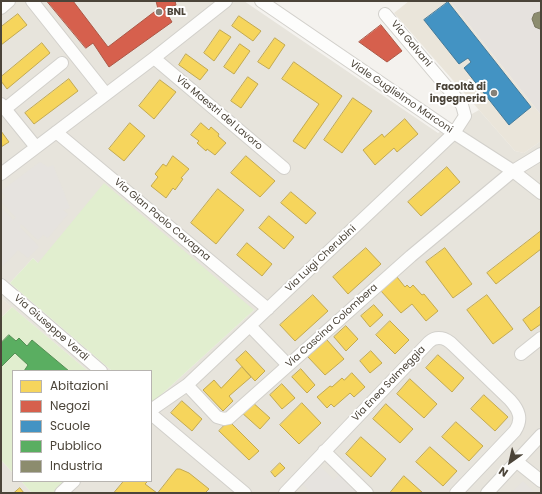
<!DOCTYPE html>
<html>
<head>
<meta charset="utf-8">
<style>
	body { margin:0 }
	#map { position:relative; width:542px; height:494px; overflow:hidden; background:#f4f2ee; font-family:Poppins,sans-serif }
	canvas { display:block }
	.frame { position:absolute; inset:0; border:2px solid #4b4439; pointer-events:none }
	.legend { position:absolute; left:12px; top:370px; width:140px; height:112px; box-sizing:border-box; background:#fff; border:1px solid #b7b4b0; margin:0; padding:5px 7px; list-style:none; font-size:12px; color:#4b4439 }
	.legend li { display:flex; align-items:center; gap:8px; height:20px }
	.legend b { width:20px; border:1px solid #b7b4b0 }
	.north { position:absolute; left:490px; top:442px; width:40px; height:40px; -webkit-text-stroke:3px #fff; paint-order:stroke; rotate:214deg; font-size:11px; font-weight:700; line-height:16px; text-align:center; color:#4b4439 }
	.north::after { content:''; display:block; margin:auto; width:14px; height:18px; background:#4b4439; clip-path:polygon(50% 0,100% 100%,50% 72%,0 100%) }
</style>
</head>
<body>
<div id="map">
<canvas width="542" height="494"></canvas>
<div class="frame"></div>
<ul class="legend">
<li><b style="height:11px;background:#f6d55c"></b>Abitazioni</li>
<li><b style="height:11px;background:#d6604d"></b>Negozi</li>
<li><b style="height:11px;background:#4393c3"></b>Scuole</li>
<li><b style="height:11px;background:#5aae61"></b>Pubblico</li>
<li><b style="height:11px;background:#8c8c6e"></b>Industria</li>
</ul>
<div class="north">N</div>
</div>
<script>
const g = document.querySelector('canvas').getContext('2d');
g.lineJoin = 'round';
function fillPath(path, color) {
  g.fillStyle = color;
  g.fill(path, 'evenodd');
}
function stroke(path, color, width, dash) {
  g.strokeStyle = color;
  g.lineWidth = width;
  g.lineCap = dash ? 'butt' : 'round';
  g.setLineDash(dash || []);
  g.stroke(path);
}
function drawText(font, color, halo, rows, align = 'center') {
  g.font = font + ' Poppins,sans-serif';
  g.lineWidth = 4;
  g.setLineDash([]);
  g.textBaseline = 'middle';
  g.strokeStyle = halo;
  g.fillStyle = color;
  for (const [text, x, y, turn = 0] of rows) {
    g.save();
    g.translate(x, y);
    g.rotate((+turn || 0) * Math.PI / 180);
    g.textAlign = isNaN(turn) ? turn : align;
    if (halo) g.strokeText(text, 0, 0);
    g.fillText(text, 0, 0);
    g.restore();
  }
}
fillPath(new Path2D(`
	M1,1H244L438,133L479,110L515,151L524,153L541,141V493H53L66,481H151V404L254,310L38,263L33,258L10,283L112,371H88L1,298Z
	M1,460L13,473V481H21L32,493H1Z`), '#e7e4dc');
fillPath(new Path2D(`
	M450,1H541V115Z`), '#e6e2de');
fillPath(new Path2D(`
	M409,1H450L541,115V141L524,153L515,151L394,13Z
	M1,298L12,307L1,318Z`), '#eae5da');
fillPath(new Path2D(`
	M104,183L254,310L151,404V371H112L10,283L33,258L38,263Z
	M12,307L88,371H13V473L1,460V318Z
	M21,481H66L53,493H32Z`), '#e1eecf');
fillPath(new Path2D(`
	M40,162L48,167L53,165L70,208L63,210L68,214L48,238L43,235L38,240L21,224L20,227L39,247L28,258L18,250L1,268V207L13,220L16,218L1,201L6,197L1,191Z
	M320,466L334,480L340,474L360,493H304L308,489L302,484Z
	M523,481L535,493H511Z`), '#e6e3df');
const homes = new Path2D(`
	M18,14L27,25L1,45V27Z
	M239,16L261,31L253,41L232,26Z
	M220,30L231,37L214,61L204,53Z
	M275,38L285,45L269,69L258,62Z
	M42,43L50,53L7,89L1,81V77Z
	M240,44L250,51L234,74L224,67Z
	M186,54L208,70L200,80L179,65Z
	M294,62L342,96L305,149L293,141L319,104L282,79Z
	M248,77L258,84L241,108L231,101Z
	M69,79L78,91L34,124L25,113Z
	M160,80L176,92L154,119L139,106Z
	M353,98L372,111L342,153L324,140Z
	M405,119L418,134L397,152L394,148L375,165L363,150L382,134L384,137Z
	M130,123L145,136L124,161L109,149Z
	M201,123L209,130L211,127L219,134L218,136L226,143L215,155L207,149L206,151L197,143L199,141L191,135Z
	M1,131L9,142L1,147Z
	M173,156L189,169L181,178L183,179L175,190L173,188L166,198L151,186L158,177L155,174L163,164L166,166Z
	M246,156L275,181L260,197L231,173Z
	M447,167L460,182L421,216L408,202Z
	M218,189L244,210L216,244L191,223Z
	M291,192L316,213L306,224L281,203Z
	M269,216L294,237L284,249L259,228Z
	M541,231V249L496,284L487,273Z
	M247,243L272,264L262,276L237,255Z
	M366,248L381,264L348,294L333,277Z
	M445,248L472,284L453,298L426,262Z
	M397,277L405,287L407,285L410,288L413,285L422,295L424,294L438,311L426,321L412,304L401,313L381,291Z
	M313,295L328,311L295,341L280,325Z
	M487,295L513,329L493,344L467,310Z
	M374,305L383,315L370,327L361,316Z
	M541,306V324L531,331L523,320Z
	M390,321L409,340L395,354L376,335Z
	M346,326L358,339L346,351L334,337Z
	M327,340L344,359L325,375L308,357Z
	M246,351L265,371L255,381L236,360Z
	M371,351L382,363L370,373L360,361Z
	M438,355L464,378L452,392L426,368Z
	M242,367L251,377L229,396L233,401L223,411L203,390L214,380L221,388Z
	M301,369L315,385L307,393L292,377Z
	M352,373L365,387L354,397L350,393L334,407L331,404L327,408L317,397L330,386L332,387L342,378L344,380Z
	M410,379L437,404L424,418L397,394Z
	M282,384L295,398L282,409L270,395Z
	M484,395L508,417L495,431L471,409Z
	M182,401L202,419L192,431L171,413Z
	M251,401L270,418L260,429L241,412Z
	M302,403L321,423L299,444L280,425Z
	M386,404L413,429L400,443L373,419Z
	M229,421L259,451L249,460L219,431Z
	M456,422L483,446L469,461L442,437Z
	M361,437L386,459L371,477L346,454Z
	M430,447L457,471L443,486L416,462Z
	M280,463L285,468L275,477L271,472Z
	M177,469H180L189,473L209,489L205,493H158Z
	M404,476L423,493H390Z
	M124,481H148L145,484L157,493H114Z
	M20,488L24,493H14Z`);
fillPath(homes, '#f6d55c');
stroke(homes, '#c3aa52', 1);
const shops = new Path2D(`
	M47,1H73L108,47L158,9L156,1H175L176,5L164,9L172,22L109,67L93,43L86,48Z
	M381,25L402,51L387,62L359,42Z`);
fillPath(shops, '#d6604d');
stroke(shops, '#ac5847', 1);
const schools = new Path2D(`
	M448,2L531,107L509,125L464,68L471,62L468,58L459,64L424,20Z`);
fillPath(schools, '#4393c3');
stroke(schools, '#457b9a', 1);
const public = new Path2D(`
	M9,335L16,341L19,338L27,346L32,340L69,371H24L28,365L15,353L1,367V343Z`);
fillPath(public, '#5aae61');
stroke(public, '#568e55', 1);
const industry = new Path2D(`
	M540,12H541V29H540L535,27L532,19L534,14Z`);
fillPath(industry, '#8c8c6e');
stroke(industry, '#78765e', 1);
const minor = new Path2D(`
	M32,1L106,94
	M261,1L454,133L513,171L541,193
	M1,8L9,1
	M154,58L284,168
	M1,104L36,147
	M5,109L62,63
	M56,132L268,309
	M1,174L154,58L226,1
	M1,285L101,371
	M250,326L288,365
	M521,354L541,338
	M187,385L454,133L465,116L462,105L385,14
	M151,410L187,385L217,417L224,419L229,418L411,256L513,171L541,154
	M151,414L245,493
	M324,451L367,493
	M516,461L541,481
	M61,493L74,481
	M285,493L429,342C437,335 446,338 453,345L510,400C519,410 523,419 515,431L456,493
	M487,493L541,435`);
stroke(minor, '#d2d0cb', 14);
stroke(minor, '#fdfdfc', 12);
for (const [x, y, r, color] of [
	[159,12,4,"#868178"],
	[494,93,4,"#868178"]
]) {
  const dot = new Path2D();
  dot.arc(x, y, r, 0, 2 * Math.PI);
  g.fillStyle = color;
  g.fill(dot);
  stroke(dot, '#fff', 1.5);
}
drawText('bold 10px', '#4b4439', '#fff', [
	["BNL",167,12],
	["Facoltà di",486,87,"right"],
	["ingegneria",486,99,"right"]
], 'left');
drawText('10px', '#4b4439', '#fff', [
	["Via Galvani",411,44,50],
	["Viale Guglielmo Marconi",401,97,34],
	["Via Maestri del Lavoro",219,113,40],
	["Via Gian Paolo Cavagna",162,220,40],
	["Via Luigi Cherubini",321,259,-43],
	["Via Cascina Colombera",332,326,-42],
	["Via Giuseppe Verdi",51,328,41],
	["Via Enea Salmeggia",389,384,-46]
]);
</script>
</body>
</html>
